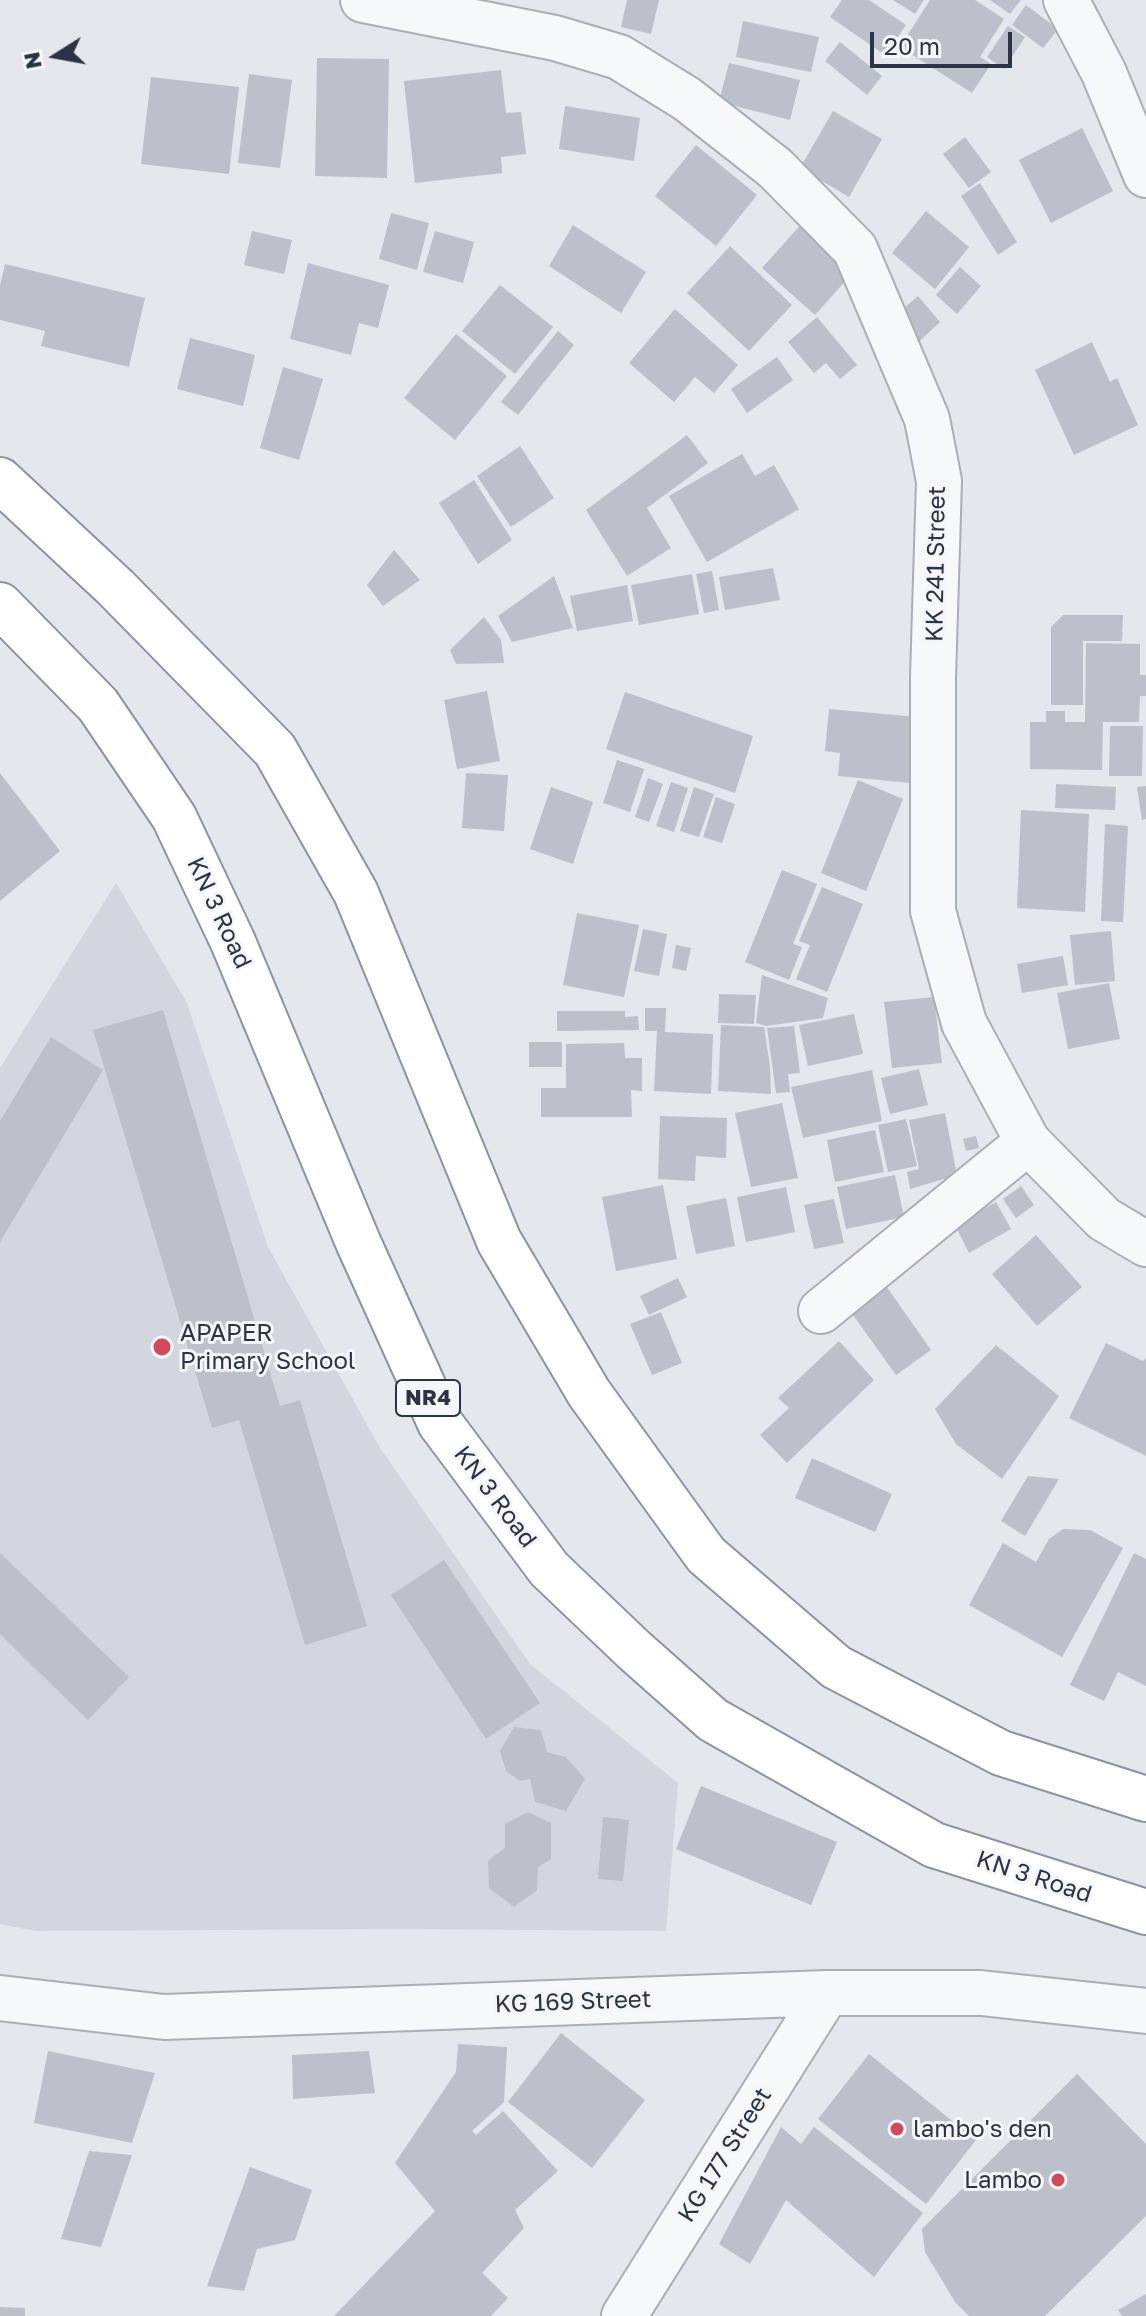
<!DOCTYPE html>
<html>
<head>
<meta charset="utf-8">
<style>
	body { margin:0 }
	#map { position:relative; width:1146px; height:2316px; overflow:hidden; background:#e4e7ec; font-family:"Golos Text",sans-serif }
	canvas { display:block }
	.north { position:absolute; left:16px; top:16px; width:80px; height:80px; -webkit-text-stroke:6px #f4f6f9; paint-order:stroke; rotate:259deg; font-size:22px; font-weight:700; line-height:32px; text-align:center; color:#2b3445 }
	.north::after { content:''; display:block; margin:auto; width:28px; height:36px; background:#2b3445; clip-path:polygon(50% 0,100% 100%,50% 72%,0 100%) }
	.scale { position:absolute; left:870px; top:32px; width:142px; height:36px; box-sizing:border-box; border:4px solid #2b3445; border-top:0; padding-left:10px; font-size:24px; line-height:28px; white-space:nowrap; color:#2b3445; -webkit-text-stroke:6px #f4f6f9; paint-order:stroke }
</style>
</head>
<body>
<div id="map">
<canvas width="1146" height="2316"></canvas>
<div class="north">N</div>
<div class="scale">20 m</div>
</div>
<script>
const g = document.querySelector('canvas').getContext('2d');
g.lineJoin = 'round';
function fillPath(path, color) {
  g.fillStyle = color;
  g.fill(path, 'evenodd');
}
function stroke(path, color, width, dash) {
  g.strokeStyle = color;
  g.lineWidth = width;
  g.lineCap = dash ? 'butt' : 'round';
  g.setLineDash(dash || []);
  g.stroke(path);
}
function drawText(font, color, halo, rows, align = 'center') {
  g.font = font + ' "Golos Text",sans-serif';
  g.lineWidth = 6;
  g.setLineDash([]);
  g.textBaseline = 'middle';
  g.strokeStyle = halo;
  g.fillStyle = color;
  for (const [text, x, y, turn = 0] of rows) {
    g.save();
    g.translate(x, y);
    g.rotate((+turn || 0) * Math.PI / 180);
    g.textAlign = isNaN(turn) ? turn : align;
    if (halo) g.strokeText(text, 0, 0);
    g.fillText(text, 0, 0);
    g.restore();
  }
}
fillPath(new Path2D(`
	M116,883L187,1003L268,1247L380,1448L530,1664L678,1783L666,1931L400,1929L36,1931L0,1924V1068Z`), '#d2d6de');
fillPath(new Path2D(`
	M627,0H659L651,34L621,27Z
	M842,0H869L906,25L885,55L830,17Z
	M893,0H924L915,14Z
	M930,0H975L1004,19L980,57L991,64L972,93L900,47Z
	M990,0H1021L1010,14Z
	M1026,5L1058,29L1043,48L1012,25Z
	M743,21L819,37L811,72L736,57Z
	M1008,26L1025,37L1004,69L987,57Z
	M840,42L882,76L867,95L825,61Z
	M317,58L389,59L387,178L315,176Z
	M729,63L800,80L790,120L719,102Z
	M501,70L506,113L521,112L526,154L501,157L502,173L415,183L404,81Z
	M249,74L292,80L280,168L238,163Z
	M151,77L239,87L229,174L141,164Z
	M565,106L640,118L634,161L559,149Z
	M833,111L882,139L849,197L800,168Z
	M1082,128L1113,191L1051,223L1019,160Z
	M965,137L991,172L969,188L943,154Z
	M696,145L757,195L716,246L655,196Z
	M980,183L1017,242L998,255L961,196Z
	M926,211L969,247L935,289L892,253Z
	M391,213L429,223L417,270L379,259Z
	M805,220L858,267L815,315L762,268Z
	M573,225L646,272L621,313L549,266Z
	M252,231L292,240L284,274L244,265Z
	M435,231L474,242L463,283L423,272Z
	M730,246L792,305L749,351L687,293Z
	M308,263L389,285L378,328L359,323L351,355L290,339Z
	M5,264L145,298L129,367L41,346L45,331L0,320V286Z
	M960,267L981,286L957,314L936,295Z
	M500,285L553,327L515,374L462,331Z
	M918,296L940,322L913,347L890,320Z
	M675,309L738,365L714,393L695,377L674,402L629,363Z
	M817,317L857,365L840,379L826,363L814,373L788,342Z
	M558,331L574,345L518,415L501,402Z
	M456,334L507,376L455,440L404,398Z
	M190,338L255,355L243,406L177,389Z
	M1092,342L1110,382L1117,378L1138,425L1074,455L1035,370Z
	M777,357L793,380L747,413L731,389Z
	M283,367L323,379L299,460L260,448Z
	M687,435L708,463L647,508L671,548L627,576L586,510Z
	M520,446L554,498L511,527L477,476Z
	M742,454L755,476L774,465L799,509L707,562L669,496Z
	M474,480L512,540L478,564L439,503Z
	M394,550L420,580L383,606L367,585Z
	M773,568L780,600L725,610L719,577Z
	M712,571L719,610L704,613L696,574Z
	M692,574L699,614L639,625L631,585Z
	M554,576L573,628L512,642L498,616Z
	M627,585L633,621L577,631L570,596Z
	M1063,615H1123L1122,641H1083V705H1051V627Z
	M484,617L501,640L504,663L456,664L450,650Z
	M1086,643L1140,644V675H1146V696H1140L1139,722H1103L1102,770L1030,769V722H1046V711H1065V722H1085Z
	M487,691L500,761L457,769L444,700Z
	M625,692L753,736L735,793L606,749Z
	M829,709L917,717L910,783L838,776L840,753L825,751Z
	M1110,726H1143L1142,776H1109Z
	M617,760L644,769L630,812L603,803Z
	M0,773L60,851L0,901Z
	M466,773L508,775L504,831L462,828Z
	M648,778L663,784L649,822L635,817Z
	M858,780L903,799L866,891L821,873Z
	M671,782L688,788L674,832L656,826Z
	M1056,784L1116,787L1115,810L1055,808Z
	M1146,786V819L1142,820L1137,787Z
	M551,787L593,802L573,864L530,849Z
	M694,787L714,794L699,837L680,831Z
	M716,797L735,804L722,843L703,837Z
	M1021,810L1089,814L1085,912L1017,908Z
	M1105,824L1128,826L1123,922L1101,921Z
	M782,870L817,884L793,944L802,947L789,980L745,962Z
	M822,887L863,904L827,992L796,979L810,945L799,941Z
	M577,913L639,925L624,997L563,985Z
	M643,929L667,934L659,976L634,971Z
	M1111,931L1115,981L1075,985L1070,935Z
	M676,945L691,948L686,971L672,968Z
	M1063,956L1068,985L1022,993L1017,964Z
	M762,975L828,998L823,1018L766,1026L756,1023Z
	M1109,983L1120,1039L1068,1049L1057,993Z
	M719,994L756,995L754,1024L718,1023Z
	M934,997L942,1063L892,1068L884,1002Z
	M645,1008H666L665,1032L713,1034L711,1094L654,1091L657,1031H645Z
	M163,1010L280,1406L300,1400L367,1626L305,1645L239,1420L212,1428L93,1030Z
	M557,1011H625V1017L638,1016L639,1030L557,1031Z
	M854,1014L863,1054L808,1066L799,1025Z
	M721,1025L764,1027L770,1066L771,1094L718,1091Z
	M794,1026L800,1073L788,1074L790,1092L776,1093L767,1028Z
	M51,1037L103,1070L0,1242V1121Z
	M529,1042H562V1067H529Z
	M624,1043L625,1058H642V1091L631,1090L632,1117H541V1088H566V1044Z
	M919,1069L928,1105L890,1114L881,1078Z
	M872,1070L882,1121L803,1138L791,1087Z
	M782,1103L798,1178L751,1187L735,1113Z
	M945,1113L957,1175L910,1189L907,1172L919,1169L909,1120Z
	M660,1116L727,1118L726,1158L696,1156L695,1181L658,1179Z
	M906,1119L917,1166L888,1172L878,1125Z
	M875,1130L884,1172L835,1182L827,1140Z
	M976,1136L979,1148L966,1151L963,1139Z
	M895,1175L904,1217L846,1229L837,1187Z
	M663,1185L677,1259L616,1271L602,1197Z
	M1021,1186L1034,1205L1016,1218L1003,1199Z
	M786,1187L795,1232L746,1242L737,1197Z
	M726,1198L735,1246L696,1254L686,1206Z
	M834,1199L844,1243L814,1249L804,1205Z
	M996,1202L1011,1229L969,1253L955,1225Z
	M1036,1235L1082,1287L1037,1326L992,1274Z
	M678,1278L687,1297L649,1315L640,1296Z
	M884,1283L931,1350L896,1375L848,1308Z
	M661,1312L682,1363L652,1375L630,1324Z
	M839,1341L874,1380L787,1463L760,1435L789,1408L778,1398Z
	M1106,1343L1143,1361L1146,1358V1456L1069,1418Z
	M996,1345L1059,1396L1002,1479L956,1444L935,1409Z
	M812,1458L892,1494L875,1532L795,1498Z
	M1028,1476L1059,1479L1025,1536L1001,1521Z
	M1063,1529L1090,1530L1123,1548L1062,1657L969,1605L1003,1543L1036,1562L1049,1539Z
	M0,1553L129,1677L88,1720L0,1634Z
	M1134,1553L1146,1559V1686L1118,1672L1104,1701L1070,1685Z
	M444,1560L540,1703L486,1739L391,1595Z
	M514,1727L541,1730L547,1752L566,1757L585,1779L566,1811L535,1802L530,1779L520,1781L506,1771L500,1751Z
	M701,1786L837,1842L811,1905L676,1849Z
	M528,1812L551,1823V1859L538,1867L537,1890L514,1907L489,1888L488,1861L505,1848V1824Z
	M603,1817L629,1820L623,1881L598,1879Z
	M561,2033L645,2100L592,2168L508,2102Z
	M458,2044L507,2047L504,2102L472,2131L476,2135L503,2111L558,2171L515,2210L524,2228L482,2273L508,2298L491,2316H334L435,2211L395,2163L456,2072Z
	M48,2051L155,2073L132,2143L34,2123Z
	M369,2051L375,2093L293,2099L292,2055Z
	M869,2054L976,2140L926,2204L818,2119Z
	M1077,2074L1146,2144V2216L1045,2316H969L955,2302L925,2252L922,2229Z
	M781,2127L801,2144L814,2127L923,2213L874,2277L786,2200L750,2264L719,2244Z
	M89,2151L132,2155L101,2247L61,2239Z
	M250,2167L312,2190L295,2240L257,2249L244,2291L207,2286Z
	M1146,2294V2316H1122L1118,2310Z
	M0,2307L25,2308V2316H0Z`), '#bbc0ca');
const street = new Path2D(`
	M363,0L555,38L619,57L687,99L775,168L855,249L927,419L939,481L933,677V911L964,1023L1028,1142L1104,1219L1146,1244
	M1066,0L1104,73L1146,175
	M821,1311L1028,1142
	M0,1998L164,2017L827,1993H981L1146,2011
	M624,2316L827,1993`);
const highway = new Path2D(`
	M0,480L116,588L275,750L356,893L499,1241L589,1393L706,1555L836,1667L1001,1753L1146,1799
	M0,605L98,705L174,817L233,942L358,1242L440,1423L549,1569L634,1650L713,1720L934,1845L1146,1912`);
stroke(street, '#a9aeb7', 48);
stroke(highway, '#8b94a3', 48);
stroke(street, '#f7f8fa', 44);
stroke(highway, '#fff', 44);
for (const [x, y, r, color] of [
	[162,1347,10,"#d1495b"],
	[897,2129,8,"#d1495b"],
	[1058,2180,8,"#d1495b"]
]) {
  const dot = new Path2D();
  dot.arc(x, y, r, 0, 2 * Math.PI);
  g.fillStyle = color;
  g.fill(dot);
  stroke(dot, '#f4f6f9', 3);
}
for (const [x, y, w] of [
	[428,1398,64]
]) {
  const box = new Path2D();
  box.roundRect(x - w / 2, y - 18, w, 36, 6);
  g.fillStyle = '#f4f6f9';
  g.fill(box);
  stroke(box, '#2b3445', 2);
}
drawText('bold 22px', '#2b3445', null, [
	["NR4",428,1398]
]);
drawText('24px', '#2b3445', '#f4f6f9', [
	["KK 241 Street",936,564,-89],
	["KN 3 Road",219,913,65],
	["KN 3 Road",495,1497,53],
	["KN 3 Road",1034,1877,18],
	["KG 169 Street",573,2002,-2],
	["KG 177 Street",725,2155,-58]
]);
drawText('24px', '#2b3445', '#f4f6f9', [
	["APAPER",180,1333],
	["Primary School",180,1361],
	["lambo's den",913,2129],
	["Lambo",1042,2180,"right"]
], 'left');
</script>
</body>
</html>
